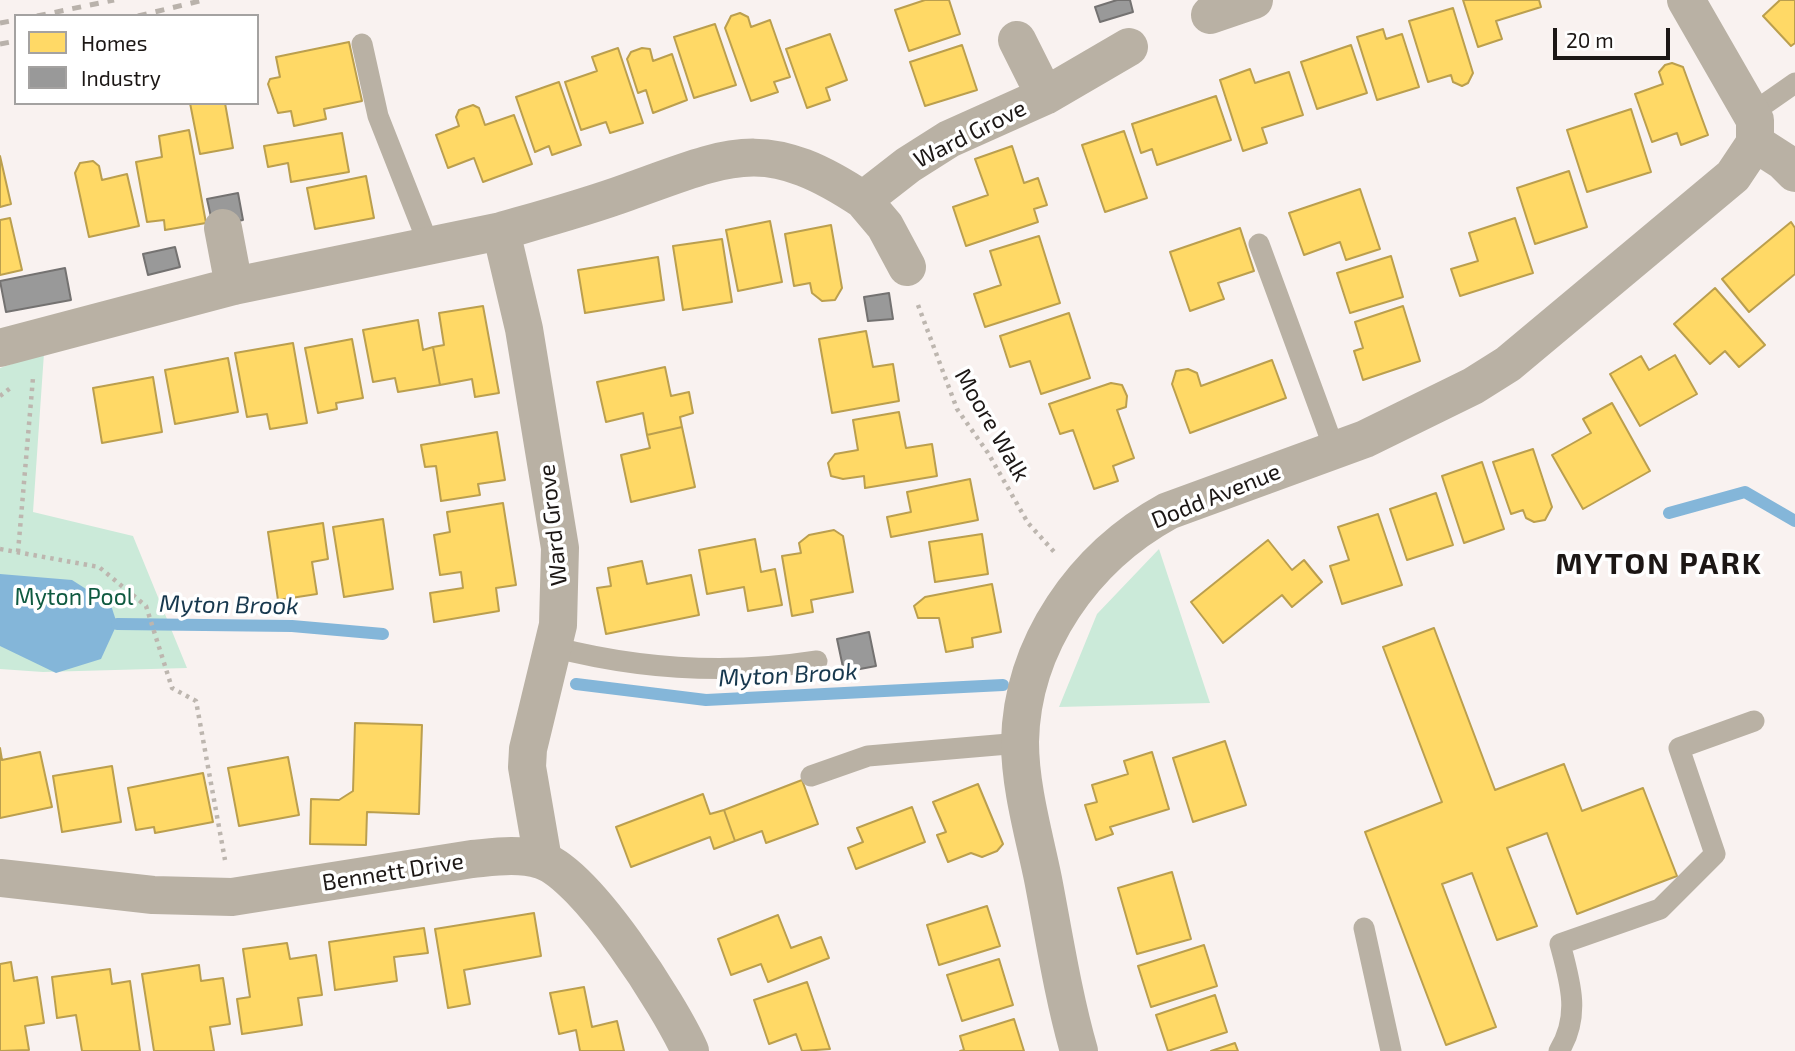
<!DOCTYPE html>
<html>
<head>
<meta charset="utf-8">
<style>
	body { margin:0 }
	#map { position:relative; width:1795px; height:1051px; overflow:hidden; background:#f9f2f0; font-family:"Exo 2",sans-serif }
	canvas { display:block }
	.legend { position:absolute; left:14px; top:14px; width:245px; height:91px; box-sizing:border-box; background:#fff; border:2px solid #a4a2a1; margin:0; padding:9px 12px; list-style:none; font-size:21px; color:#1c1715 }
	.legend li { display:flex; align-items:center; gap:14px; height:35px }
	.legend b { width:35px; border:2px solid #a4a2a1 }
	.scale { position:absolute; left:1553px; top:28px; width:117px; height:32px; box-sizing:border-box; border:4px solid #1c1715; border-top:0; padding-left:9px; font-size:21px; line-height:24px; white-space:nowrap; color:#1c1715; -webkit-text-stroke:5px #fff; paint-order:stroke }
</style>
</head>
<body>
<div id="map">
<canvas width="1795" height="1051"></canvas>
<ul class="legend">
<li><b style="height:19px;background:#ffd966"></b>Homes</li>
<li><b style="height:19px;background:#999"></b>Industry</li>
</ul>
<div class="scale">20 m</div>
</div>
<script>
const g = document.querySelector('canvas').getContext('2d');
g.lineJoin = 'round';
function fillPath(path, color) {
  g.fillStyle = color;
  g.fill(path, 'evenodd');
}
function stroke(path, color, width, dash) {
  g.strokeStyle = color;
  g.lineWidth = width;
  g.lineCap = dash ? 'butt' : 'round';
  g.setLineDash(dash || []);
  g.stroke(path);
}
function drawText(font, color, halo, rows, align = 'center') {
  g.font = font + ' "Exo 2",sans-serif';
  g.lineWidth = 7;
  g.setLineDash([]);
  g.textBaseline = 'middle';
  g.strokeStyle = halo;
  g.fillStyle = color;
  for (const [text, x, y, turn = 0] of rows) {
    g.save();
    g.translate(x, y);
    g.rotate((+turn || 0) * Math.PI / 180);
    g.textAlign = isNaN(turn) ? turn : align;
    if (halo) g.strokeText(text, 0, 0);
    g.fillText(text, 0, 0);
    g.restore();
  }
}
fillPath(new Path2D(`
	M44,353L33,512L133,536L187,668L43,672L0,669V368Z
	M1159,549L1210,703L1059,707L1097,614Z`), '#cbead9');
fillPath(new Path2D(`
	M0,574L72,580L111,605L117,624L101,659L56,673L0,646Z`), '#84b6d9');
const homes = new Path2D(`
	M925,0H949L960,34L909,51L895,10Z
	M1463,0H1539L1541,7L1496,21L1502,39L1478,47Z
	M1780,0H1795V43L1791,46L1763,16Z
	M1453,8L1473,73L1468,83L1462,86L1453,82L1451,75L1428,82L1409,21Z
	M740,13L748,17L751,27L770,20L790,77L774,82L778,92L751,101L725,28L731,16Z
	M715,24L736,85L694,98L674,37Z
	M1383,29L1386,39L1402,34L1419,87L1377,100L1357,37Z
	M830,34L847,80L826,88L830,100L807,108L786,49Z
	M349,42L362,101L324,109L326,119L294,126L291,111L278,113L268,84L270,79L280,77L276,57Z
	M962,45L977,90L925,106L910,62Z
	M1351,45L1367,93L1317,109L1301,62Z
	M618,48L643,123L610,133L606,122L581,130L565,82L597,71L592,57Z
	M642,48L650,49L653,61L672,54L687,100L653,113L646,90L638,93L627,59L631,52Z
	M1672,63L1683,67L1708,135L1681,145L1677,133L1652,142L1635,94L1663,84L1659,72L1665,65Z
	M1250,69L1255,83L1289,72L1303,115L1262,128L1267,143L1243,151L1220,80Z
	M559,82L581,145L552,155L549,146L535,152L516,97Z
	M1216,96L1231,140L1157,165L1152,149L1141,153L1132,124Z
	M190,103H225L233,148L200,154Z
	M473,105L479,108L485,125L514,115L532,164L483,182L474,158L448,168L436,135L459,126L456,117L459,110Z
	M1631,109L1651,172L1587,192L1567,130Z
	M189,130L206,223L165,230L164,220L147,222L136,162L162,157L159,136Z
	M1124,131L1147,198L1105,212L1082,145Z
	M342,133L349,172L291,182L288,163L268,167L264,146Z
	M1012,146L1024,183L1038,178L1047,205L1034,209L1038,222L966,246L953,207L988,195L975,159Z
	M0,156L11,204L0,207Z
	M93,161L99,166L102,180L127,174L139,226L89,237L75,173L80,163Z
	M1569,171L1587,227L1535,244L1517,188Z
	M366,176L374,218L315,229L307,188Z
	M1360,189L1380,249L1346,260L1340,242L1304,255L1289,213Z
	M10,218L22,270L0,275V220Z
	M1515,218L1533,273L1460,296L1451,269L1478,261L1469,233Z
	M770,221L782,282L738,291L726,230Z
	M1791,222L1795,228V274L1749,312L1722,279Z
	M831,225L842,288L835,300L822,301L812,293L810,283L794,286L785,234Z
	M1240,228L1254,271L1218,283L1224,299L1190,311L1170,252Z
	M1039,236L1060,303L985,327L974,294L1001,285L990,251Z
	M722,239L732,302L683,310L673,246Z
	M1391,256L1403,297L1350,313L1337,273Z
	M658,257L664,300L585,313L578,270Z
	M1715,288L1765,345L1739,367L1725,351L1710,364L1674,324Z
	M483,306L499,393L475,397L472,379L440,385L433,347L444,345L439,313Z
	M1403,306L1420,361L1363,380L1354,351L1363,348L1355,322Z
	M1069,313L1090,378L1041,394L1030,361L1010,367L1000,336Z
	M418,320L423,350L433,347L440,385L398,392L395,378L373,382L363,330Z
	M866,331L873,367L893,364L899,401L832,413L819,339Z
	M352,339L363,398L336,403L337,409L318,413L305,348Z
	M293,343L307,423L270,429L267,414L247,417L235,353Z
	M1675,355L1697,394L1640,426L1610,374L1641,356L1649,370Z
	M228,358L238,412L175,424L165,370Z
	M1272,360L1286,398L1190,433L1172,384L1176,371L1188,369L1197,373L1201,386Z
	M665,367L671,396L689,392L693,413L680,417L682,427L647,435L643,413L606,422L597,382Z
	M153,377L162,432L102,443L93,388Z
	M1111,383L1122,385L1127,396L1126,407L1117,410L1134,458L1113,466L1118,481L1094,489L1073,430L1060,434L1049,404Z
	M1612,403L1650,471L1583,509L1552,455L1591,433L1583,419Z
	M899,412L906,448L932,444L937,476L865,488L864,476L843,479L831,476L828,463L835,454L858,450L853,420Z
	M682,427L695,487L631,502L621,455L650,448L647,435Z
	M497,432L505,480L478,484L480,495L441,501L436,466L425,467L421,445Z
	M1533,449L1552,507L1545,520L1534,522L1526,518L1523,510L1511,514L1493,462Z
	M1482,462L1504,529L1464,543L1442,476Z
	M970,479L978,520L891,537L887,517L911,512L907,492Z
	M1436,493L1453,545L1407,560L1390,509Z
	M503,503L516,585L496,588L499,611L434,622L430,593L463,588L461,572L440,575L434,535L450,532L447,512Z
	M1378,514L1402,585L1342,604L1330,566L1349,560L1338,527Z
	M383,519L393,589L344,597L333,527Z
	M323,523L328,559L312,562L317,594L278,600L268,532Z
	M834,530L843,536L853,592L811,600L813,612L792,616L782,556L801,553L799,543L809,535Z
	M982,534L988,574L935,582L929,542Z
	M755,539L761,572L775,569L782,605L748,611L744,587L707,594L699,550Z
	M1268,540L1292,570L1304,560L1322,582L1292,607L1282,595L1223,643L1191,602Z
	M642,561L647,584L691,575L699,615L606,634L597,588L611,586L608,568Z
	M992,584L1001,632L972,638L973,647L946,652L939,618H918L914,606L925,597Z
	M1434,628L1495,790L1564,764L1582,811L1643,788L1677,876L1577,914L1547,833L1507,848L1537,926L1497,940L1472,873L1442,884L1496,1027L1446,1045L1365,832L1442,802L1383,647Z
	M355,723L422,725L419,814L367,812L366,845L310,844L311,799L339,800L353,791Z
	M1225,741L1246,805L1193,822L1173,758Z
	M0,748L2,760L40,752L52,807L0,818Z
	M1152,752L1169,809L1110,827L1113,834L1096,840L1085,805L1097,802L1092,785L1128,774L1124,761Z
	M288,757L299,815L239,826L228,768Z
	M112,766L121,822L62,832L53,776Z
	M203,773L213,822L155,833L154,827L136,830L128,788Z
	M802,780L818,824L766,843L762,831L735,841L724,810Z
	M978,784L1003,844L997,851L982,857L971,853L948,862L937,835L946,832L933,802Z
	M703,794L710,814L724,810L735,841L714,849L710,837L631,867L616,827Z
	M912,807L925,842L856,869L848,848L863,842L857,828Z
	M1172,872L1191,939L1137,954L1118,888Z
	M987,906L1000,946L939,965L927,925Z
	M534,913L541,956L464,970L470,1004L448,1008L435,929Z
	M778,915L791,948L821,937L829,958L768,982L761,964L731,975L718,939Z
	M424,928L428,953L394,957L397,981L335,990L329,942Z
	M287,943L290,959L316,955L322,995L298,998L302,1025L242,1034L237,999L250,997L243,949Z
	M1204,945L1217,986L1151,1007L1138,966Z
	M999,959L1013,1005L962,1021L947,975Z
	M11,962L14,981L37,977L44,1023L25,1026L29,1050L0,1051V964Z
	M199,965L201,981L223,978L230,1024L210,1027L214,1051H154L142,974Z
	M110,969L112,984L130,981L140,1051H82L76,1015L57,1018L52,977Z
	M807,982L830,1049L802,1051L796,1034L769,1044L754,1000Z
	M584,987L592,1027L617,1021L624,1051H580L576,1030L559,1034L550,993Z
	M1215,995L1227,1032L1168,1051L1156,1015Z
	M1014,1019L1024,1051H960L964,1050L960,1036Z
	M1235,1043L1238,1051H1211Z`);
fillPath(homes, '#ffd966');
stroke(homes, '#bb9f4e', 2);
const industry = new Path2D(`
	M1117,0H1130L1133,12L1100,22L1095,7Z
	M238,193L243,220L213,226L207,199Z
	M175,247L180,267L148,275L143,254Z
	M65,268L71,300L6,312L0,281Z
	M889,293L893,319L868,321L864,297Z
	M869,632L876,666L844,672L837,639Z`);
fillPath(industry, '#999');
stroke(industry, '#747271', 2);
stroke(new Path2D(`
	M1669,513L1745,492L1795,521
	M117,624L292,626L383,634
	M576,684L706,700L1003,685`), '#84b6d9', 12);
stroke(new Path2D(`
	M918,305L957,409L988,453L1028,523L1057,555
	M0,396L13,386
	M0,549L99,567L146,606L172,688L196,701L225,860
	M18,552L33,378`), '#bdb6af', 4.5, [3.5, 5]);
stroke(new Path2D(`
	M362,44L378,116L430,248
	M1752,113L1795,83
	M1259,244L1335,451
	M553,647C642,670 727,675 817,661
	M811,776L868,756L1020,743
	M1364,928L1391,1051
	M1559,1051C1581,1016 1570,981 1560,944L1660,909L1715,854L1679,748L1754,721`), '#b9b1a4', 21);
stroke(new Path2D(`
	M1210,15L1254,0
	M1017,40L1045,96
	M1755,143L1783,161L1795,173
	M863,200L885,226L907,267
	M223,228L234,286
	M501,231C543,219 587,207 628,192C731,155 765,135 863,200L908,165L949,139L1045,96L1129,47
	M0,348L234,286L501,231L524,329L560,548L558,625L528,749L527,767L543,860
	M0,878L153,895L232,897L472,859C494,857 518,853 541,860C586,874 670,1006 690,1051
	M1079,1051C1063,995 1054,936 1043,879C1034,835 1020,787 1020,742C1022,644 1084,557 1168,511L1365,439L1473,386L1508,364L1733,176L1755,143V120L1686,0`), '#b9b1a4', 38);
stroke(new Path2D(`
	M37,16L114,0
	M138,16L204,0
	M0,23L16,20
	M0,44L16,41`), '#b9b2ab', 5, [9, 9]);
drawText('23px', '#1c1715', '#fff', [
	["Ward Grove",970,134,-27],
	["Moore Walk",992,425,60],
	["Dodd Avenue",1216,496,-22],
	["Ward Grove",553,525,-96],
	["Bennett Drive",393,872,-9]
]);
drawText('23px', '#0f5a40', '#fff', [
	["Myton Pool",74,597]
]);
drawText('italic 24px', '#17384e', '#fff', [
	["Myton Brook",229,605,1],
	["Myton Brook",788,675,-3]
]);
g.letterSpacing = '2px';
drawText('bold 30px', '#1c1715', '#fff', [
	["MYTON PARK",1659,564]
]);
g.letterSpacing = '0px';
</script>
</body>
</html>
